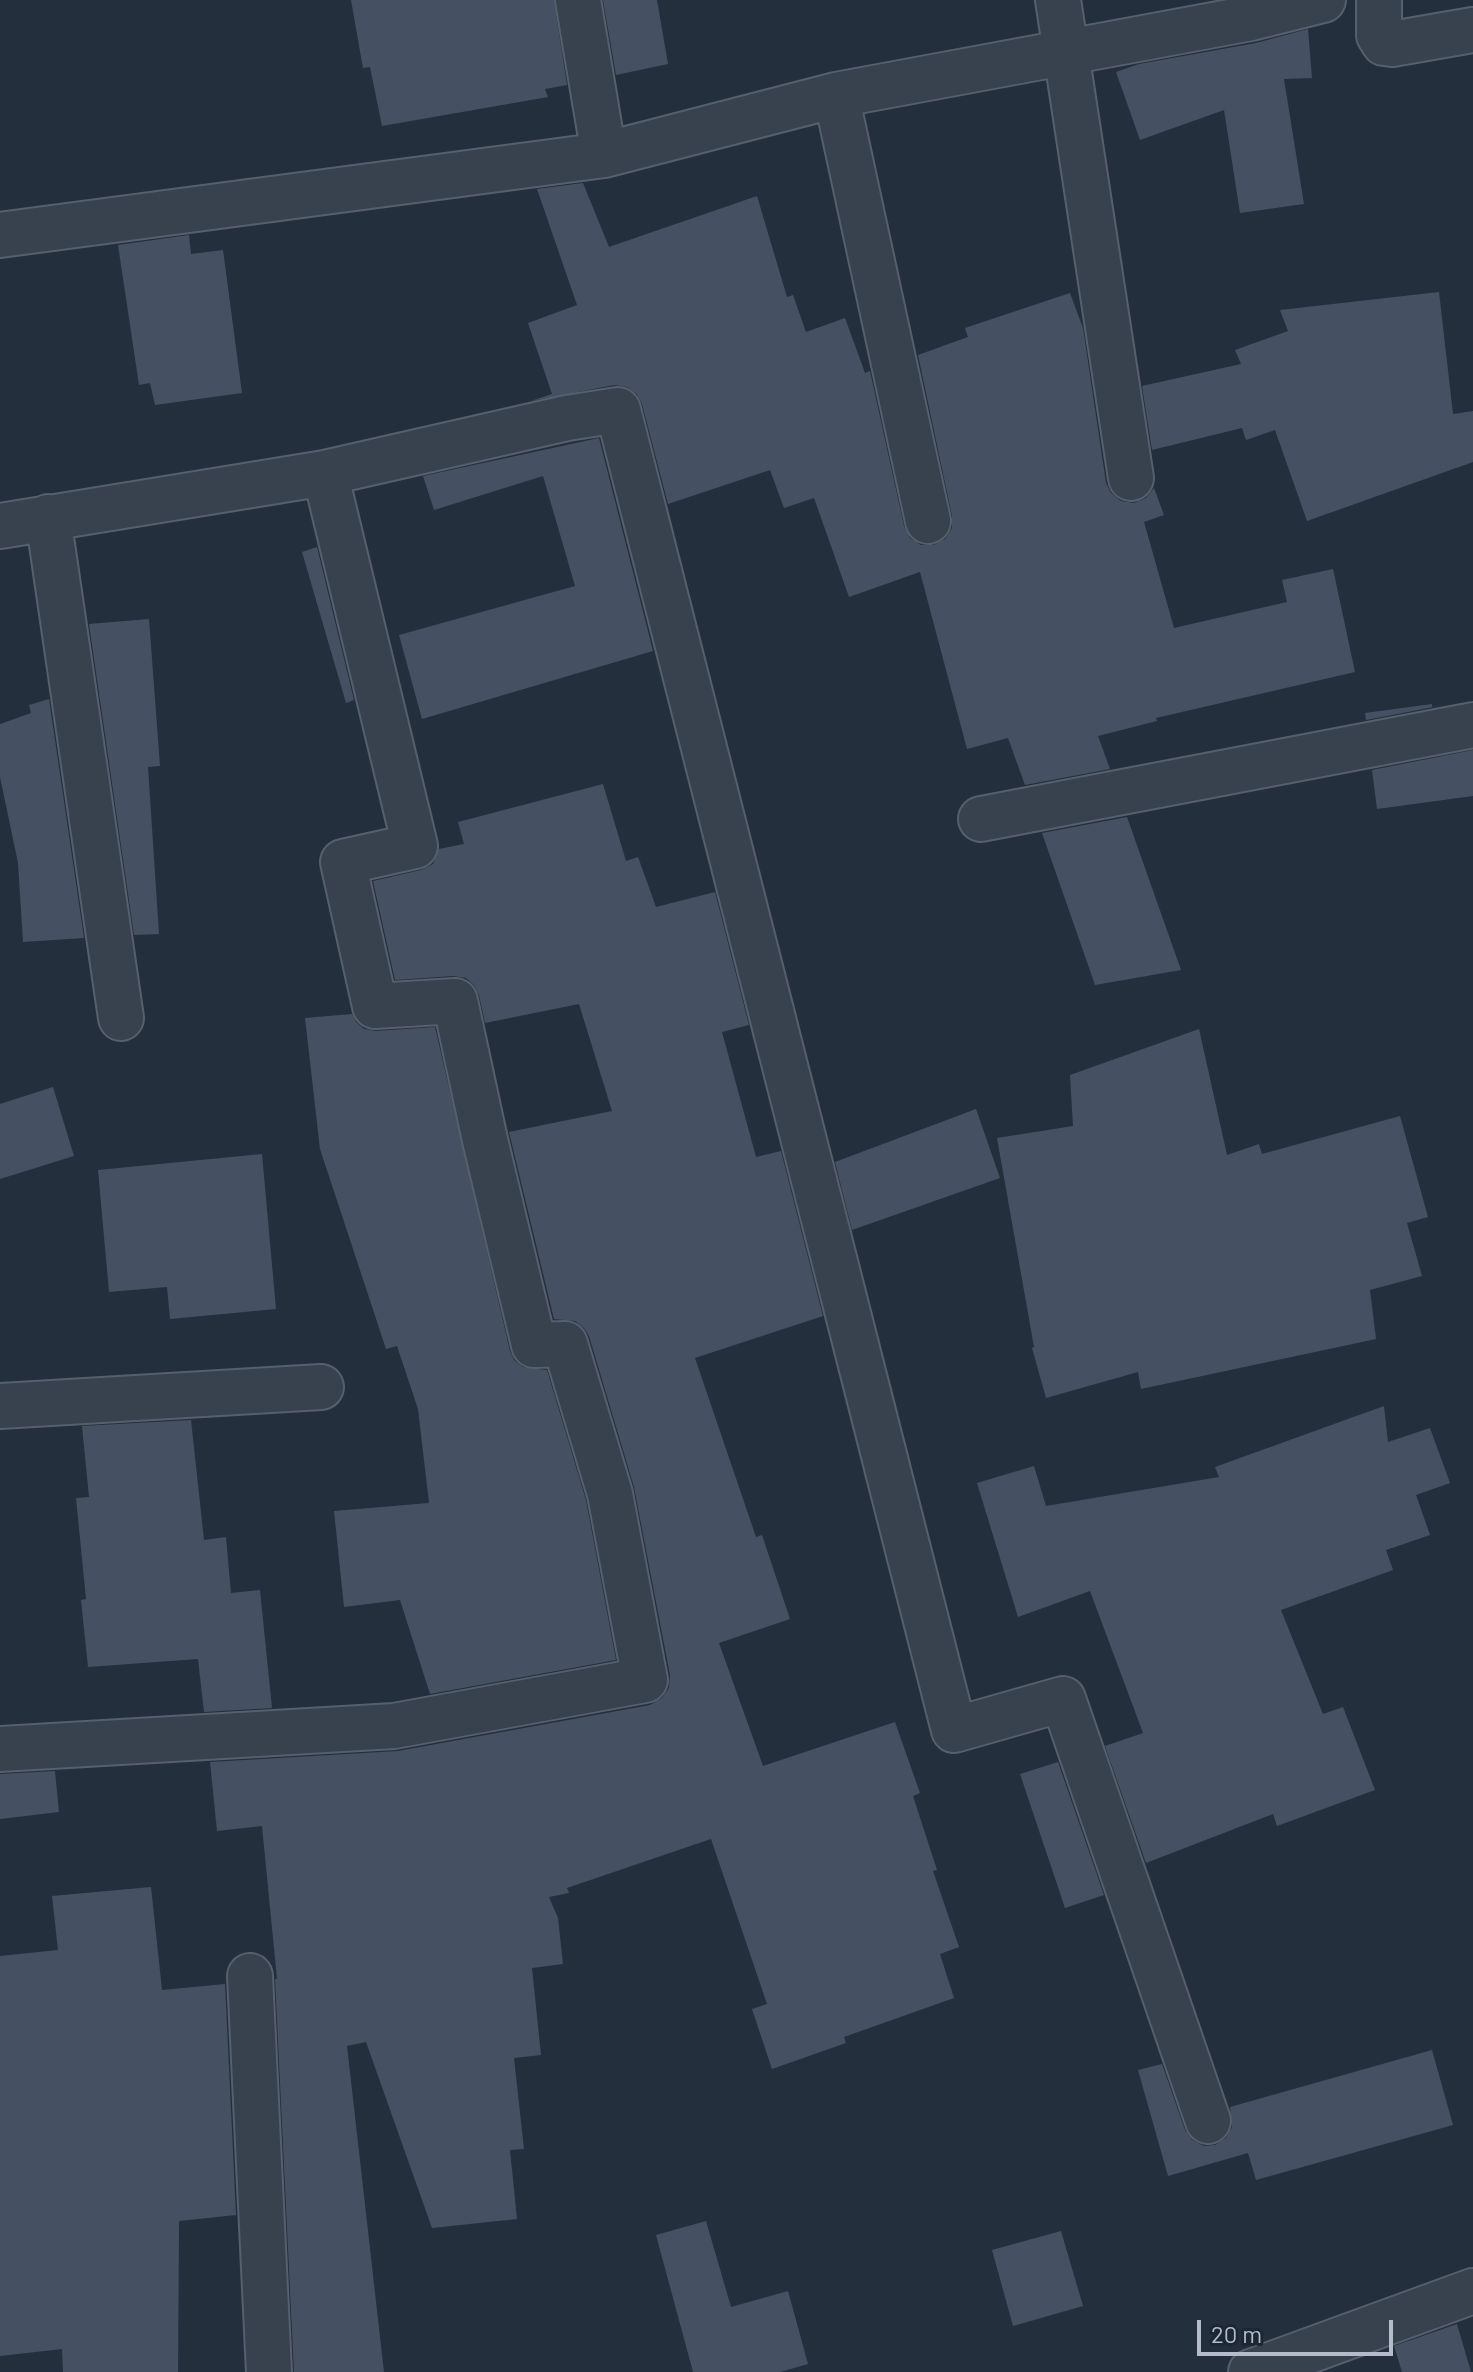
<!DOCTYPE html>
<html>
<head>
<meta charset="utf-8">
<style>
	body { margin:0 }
	#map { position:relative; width:1473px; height:2372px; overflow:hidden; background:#242f3e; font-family:Barlow,sans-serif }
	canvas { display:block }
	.scale { position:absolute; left:1197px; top:2320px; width:196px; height:36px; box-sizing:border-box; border:4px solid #b4bcc9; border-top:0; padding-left:10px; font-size:24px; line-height:28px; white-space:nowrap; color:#b4bcc9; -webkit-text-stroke:6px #1d2633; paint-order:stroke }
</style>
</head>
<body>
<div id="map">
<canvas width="1473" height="2372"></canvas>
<div class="scale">20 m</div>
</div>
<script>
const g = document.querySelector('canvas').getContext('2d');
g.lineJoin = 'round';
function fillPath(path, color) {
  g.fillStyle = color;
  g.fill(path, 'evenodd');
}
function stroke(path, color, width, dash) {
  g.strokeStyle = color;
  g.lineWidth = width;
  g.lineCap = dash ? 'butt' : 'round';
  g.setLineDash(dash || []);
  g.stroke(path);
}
fillPath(new Path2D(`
	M351,0H554L567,85L545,89L548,97L382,126L370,67L363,68Z
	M603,0H657L668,64L616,75Z
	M1308,29L1312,78L1284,79L1304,204L1240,213L1224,110L1140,140L1116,72L1139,64L1256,43Z
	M583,183L609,247L757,196L787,297L793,295L806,332L845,318L865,373L870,371L904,526L910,538L921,545H934L945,539L952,528V516L918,355L968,337L965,328L1070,293L1083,328L1106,483L1111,493L1121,501L1134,503L1146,498L1154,488L1164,515L1144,522L1174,628L1287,602L1282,580L1333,569L1355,672L1156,718L1157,721L1098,736L1110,769L1025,785L1008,738L967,749L920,572L849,597L814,498L784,508L770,470L668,504L642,404L637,394L627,387L614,385L531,401L552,394L528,323L577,305L537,189Z
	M189,235L191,254L223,250L242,393L155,405L150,383L139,385L118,245Z
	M1439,292L1453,414L1473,411V462L1307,521L1275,430L1246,440L1242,428L1152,450L1142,386L1241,364L1235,350L1288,331L1280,310Z
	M599,438L653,651L422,719L399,635L575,586L543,476L434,510L423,476Z
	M317,547L354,700L346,703L302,552Z
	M149,619L160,766L148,767L159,934L134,935L89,624Z
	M49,699L84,938L23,942L18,863L0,777V724L31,713L29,705Z
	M1432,704V707L1444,705L1366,720L1365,713Z
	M1473,750V796L1377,809L1372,770Z
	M603,784L626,861L638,857L656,907L715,892L749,1025L722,1032L756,1157L781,1151L823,1316L695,1358L756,1537L762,1535L790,1619L719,1643L763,1766L895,1722L920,1793L913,1796L937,1870L933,1871L959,1947L940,1954L954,1998L844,2037L846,2043L772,2069L752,2009L767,2004L711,1839L567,1888L569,1893L549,1897L558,1918L563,1964L532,1968L541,2055L514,2058L524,2149L510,2150L517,2219L432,2228L366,2042L347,2046L384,2372H294L275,1979H277L262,1826L217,1831L210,1762L398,1751L650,1705L662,1698L669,1688L670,1675L634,1487L589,1336L584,1328L575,1321L554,1319L509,1132L612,1111L579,1004L485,1023L479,995L474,985L466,978L453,976L395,980L373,881L421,870L433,864L439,849L464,844L458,822Z
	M1127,817L1181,970L1095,985L1042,833Z
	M352,1014L356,1022L364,1029L376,1031L435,1027L510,1351L514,1360L523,1367L547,1370L586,1500L616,1660L430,1694L400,1600L344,1607L334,1511L429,1503L418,1409L397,1346L386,1349L320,1149L305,1018Z
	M1199,1029L1227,1155L1259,1144L1262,1154L1400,1116L1428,1217L1407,1223L1422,1276L1370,1290L1376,1339L1141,1389L1138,1372L1046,1398L1032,1348L1034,1347L997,1138L1073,1126L1070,1075Z
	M53,1087L74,1156L0,1179V1104Z
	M976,1109L1000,1178L852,1230L835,1162Z
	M262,1154L276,1309L170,1319L167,1287L109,1292L98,1170Z
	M1384,1406L1388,1442L1430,1428L1450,1483L1416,1495L1430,1535L1386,1550L1393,1570L1281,1610L1323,1714L1343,1707L1375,1790L1277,1826L1273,1814L1146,1863L1105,1746L1143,1733L1090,1591L1018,1617L977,1483L1034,1466L1046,1506L1219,1477L1215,1467Z
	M191,1420L204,1540L226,1537L231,1593L260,1590L272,1708L204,1712L198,1659L88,1667L81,1600L86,1599L76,1498L89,1497L82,1426Z
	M1058,1762L1104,1895L1065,1908L1020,1774Z
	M55,1771L59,1812L0,1819V1774Z
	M151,1887L162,1990L225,1984L236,2215L179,2221L178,2372H63L62,2349L0,2356V1956L58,1950L52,1896Z
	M1432,2050L1453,2125L1256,2180L1248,2153L1168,2176L1138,2070L1162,2064L1185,2130L1192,2140L1204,2146L1215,2145L1226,2138L1232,2127L1230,2107Z
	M706,2221L731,2307L788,2291L808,2364L780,2372H693L656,2235Z
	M1061,2231L1083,2306L1013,2326L992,2250Z
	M1457,2324L1471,2372H1402L1394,2346Z`), '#455162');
const minor = new Path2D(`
	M578,0L604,155
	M1058,0L1131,478
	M1379,0V35L1384,43L1392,44L1473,30
	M836,95L928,521
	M0,235L604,155L836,95L1251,18L1323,0
	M48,517L121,1018
	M0,526L325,473L567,418L618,410L954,1730L1063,1699L1208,2121
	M981,819L1473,725
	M0,1406L321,1387
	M0,1749L394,1726L645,1680L610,1494L565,1344L534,1345L485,1140L455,1001L375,1006L343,862L415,846L325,473
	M250,1976L269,2372
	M1251,2372L1473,2291`);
stroke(minor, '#565f6c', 48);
stroke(minor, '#38414e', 44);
</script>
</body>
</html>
